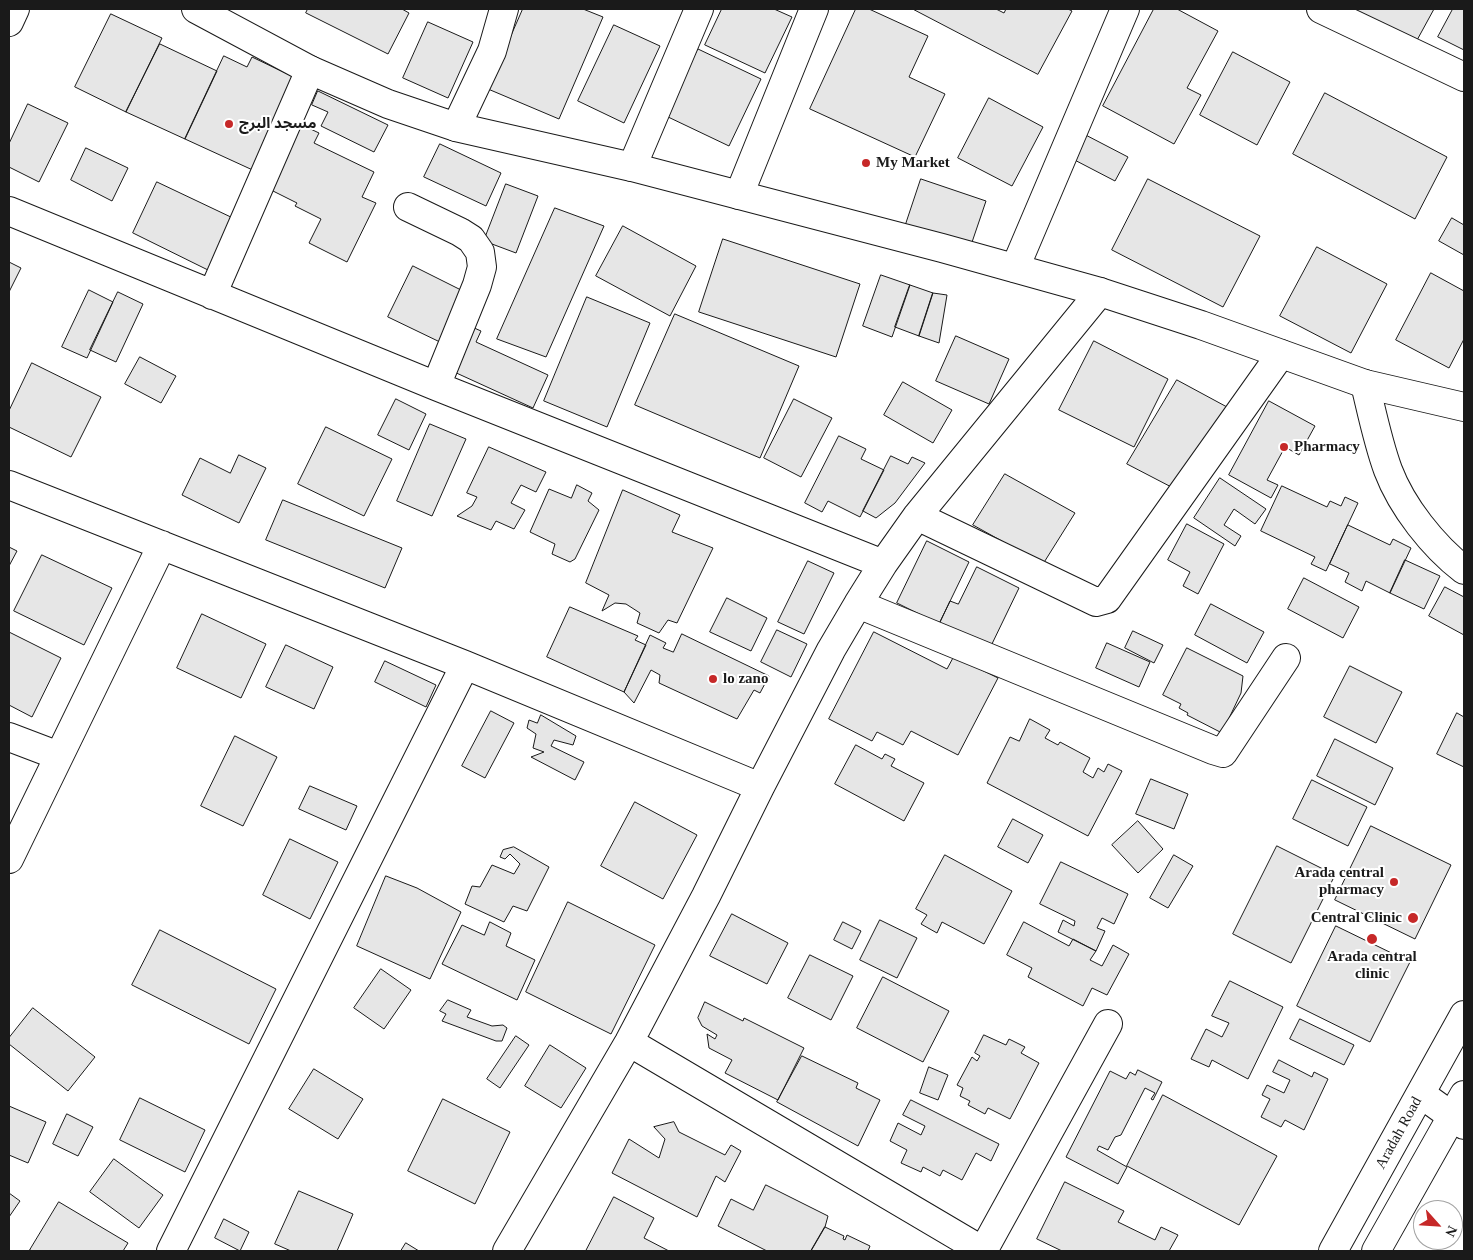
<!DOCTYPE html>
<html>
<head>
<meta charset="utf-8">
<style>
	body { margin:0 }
	#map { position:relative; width:1473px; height:1260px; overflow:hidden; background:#fff; font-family:"Times New Roman",serif }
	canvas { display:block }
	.frame { position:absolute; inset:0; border:10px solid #1a1a1a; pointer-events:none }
	.north { position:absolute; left:1413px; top:1200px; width:50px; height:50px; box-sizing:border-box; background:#fff; border:1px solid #a3a3a3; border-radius:50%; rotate:116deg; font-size:14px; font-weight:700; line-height:20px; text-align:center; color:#1a1a1a }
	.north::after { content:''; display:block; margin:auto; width:18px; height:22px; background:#c62828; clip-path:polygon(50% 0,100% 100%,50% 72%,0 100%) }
</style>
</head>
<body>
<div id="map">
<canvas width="1473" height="1260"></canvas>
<div class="frame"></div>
<div class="north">N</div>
</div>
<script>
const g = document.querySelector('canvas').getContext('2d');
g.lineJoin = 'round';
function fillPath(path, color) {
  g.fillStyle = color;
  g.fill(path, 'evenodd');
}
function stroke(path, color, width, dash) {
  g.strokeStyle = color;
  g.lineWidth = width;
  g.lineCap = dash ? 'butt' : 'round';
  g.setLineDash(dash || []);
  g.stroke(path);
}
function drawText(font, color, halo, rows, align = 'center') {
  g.font = font + ' "Times New Roman","Noto Sans Arabic",serif';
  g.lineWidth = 4;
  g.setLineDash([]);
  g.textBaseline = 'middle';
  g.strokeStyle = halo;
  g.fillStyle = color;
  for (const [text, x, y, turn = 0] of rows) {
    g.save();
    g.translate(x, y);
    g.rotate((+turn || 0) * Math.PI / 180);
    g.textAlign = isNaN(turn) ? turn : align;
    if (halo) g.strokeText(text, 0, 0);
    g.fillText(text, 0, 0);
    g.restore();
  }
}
const building = new Path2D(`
	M308,9H402L409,13L388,54L306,13Z
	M523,9H583L603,17L559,119L488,89Z
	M722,9H774L792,17L765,73L705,45Z
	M856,9H869L928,36L909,77L945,94L915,157L810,109Z
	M913,9H996L1004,13L1006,9H1068L1072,11L1038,74Z
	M1154,9H1177L1218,31L1187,88L1201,95L1174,144L1103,106Z
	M1353,9H1434L1416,42Z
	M1453,9H1464V50L1438,37Z
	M111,14L162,38L126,112L75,87Z
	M428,22L473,42L448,98L403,78Z
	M614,25L660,46L624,123L578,101Z
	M160,44L217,71L185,139L126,112Z
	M698,49L761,79L729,146L666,116Z
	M1233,52L1290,82L1257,145L1200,115Z
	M224,56L247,67L252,57L300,80L257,172L185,139Z
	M318,91L388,125L374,152L321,126L328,112L312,105Z
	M1325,93L1447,157L1415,219L1293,154Z
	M989,98L1043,127L1012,186L958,158Z
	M28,104L68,123L39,182L9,167V144Z
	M300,124L319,133L314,143L374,172L362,197L376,203L347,262L309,243L321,219L295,206L297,203L269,189Z
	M1078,131L1128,157L1115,181L1065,155Z
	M440,144L501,173L486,206L424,177Z
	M86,148L128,168L112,201L71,180Z
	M921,179L986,201L968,254L903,233Z
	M1148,179L1260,236L1223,307L1112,250Z
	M157,182L235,219L210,271L133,233Z
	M506,184L538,196L516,253L484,241Z
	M555,208L604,226L546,357L497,339Z
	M1452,218L1464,225V255L1439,241Z
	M623,226L696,266L670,316L596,276Z
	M723,239L860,284L836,357L699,312Z
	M1317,247L1387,284L1351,353L1280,316Z
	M9,262L21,268L9,292Z
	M413,266L467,293L442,343L388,317Z
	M1431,273L1464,291V339L1449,368L1396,340Z
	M881,275L910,285L892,337L863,326Z
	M910,285L933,293L919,336L895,327Z
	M89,290L113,302L87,358L62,347Z
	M118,292L143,304L116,362L90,350Z
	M933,293L947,295L939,343L919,336Z
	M587,297L650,323L607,427L544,401Z
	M675,314L799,366L760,458L635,405Z
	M472,327L481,331L476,342L548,375L533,408L452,371Z
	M956,336L1009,359L989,404L936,381Z
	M1094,341L1168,379L1134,447L1059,410Z
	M140,357L176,376L161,403L125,384Z
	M32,363L101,397L71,457L9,427V411Z
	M1177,380L1227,407L1179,491L1127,464Z
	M903,382L952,410L933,443L884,415Z
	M396,399L426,414L409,450L378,435Z
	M794,399L832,418L801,477L764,458Z
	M1269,401L1315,426L1299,455L1285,447L1267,480L1278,485L1271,498L1229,475Z
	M430,424L466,439L432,516L397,501Z
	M326,427L392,459L364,516L298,484Z
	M839,436L866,449L861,459L884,470L860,517L828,501L822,512L805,503Z
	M489,447L546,472L536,492L521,485L511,503L525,510L514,529L496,521L491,530L457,516L472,506L477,497L467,493Z
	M239,455L266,468L239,523L182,495L200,458L230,473Z
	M891,456L908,464L912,457L925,463L895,503L876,518L863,511Z
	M1005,474L1075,513L1043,564L973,525Z
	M1220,478L1266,509L1255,524L1234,509L1224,525L1241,536L1235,546L1194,518Z
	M577,485L592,493L588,501L599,510L575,559L570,562L552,554L555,544L530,532L549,489L571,498Z
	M1282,486L1327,507L1330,501L1341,506L1345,497L1358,503L1326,571L1311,564L1315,557L1261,531Z
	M623,490L680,515L672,532L713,548L677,623L668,620L659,633L637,623L640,613L626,604L615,603L602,611L609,595L586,583Z
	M283,500L402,548L385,588L266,540Z
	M1187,524L1224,544L1198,594L1183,586L1190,572L1168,560Z
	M1348,525L1390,545L1393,539L1411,548L1390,593L1366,581L1362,591L1345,582L1349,573L1330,564Z
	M927,541L969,562L939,624L897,603Z
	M9,547L17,551L9,566Z
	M42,555L112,588L84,645L14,611Z
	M1405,560L1440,576L1424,609L1390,593Z
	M808,561L834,573L804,634L778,622Z
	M977,567L1019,588L990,648L939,624L950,601L958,604Z
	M1304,578L1359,607L1343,638L1288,609Z
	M1445,587L1464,597V635L1429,616Z
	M727,598L767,618L751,651L710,632Z
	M1211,604L1264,632L1247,663L1195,635Z
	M570,607L638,636L635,640L646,645L624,692L547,657Z
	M202,614L266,644L241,698L177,668Z
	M777,630L807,644L791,677L761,662Z
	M1133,631L1163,645L1154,663L1125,648Z
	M9,632L61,658L32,717L9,705Z
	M874,632L947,669L954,656L998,678L958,755L911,731L903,745L877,732L872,741L829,719Z
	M682,634L769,676L760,693L754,690L737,719L659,683L660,675L651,670L634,703L624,692L650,635L666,643L663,648L673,652Z
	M1107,643L1150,662L1139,687L1096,668Z
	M286,645L333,667L314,709L266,687Z
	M1187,648L1243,676L1241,693L1222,733L1187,715L1188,713L1179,708L1181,704L1163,695Z
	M385,661L436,685L426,707L375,682Z
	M1350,666L1402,692L1376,743L1324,717Z
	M491,711L514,723L485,778L462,766Z
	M1457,713L1464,717V767L1437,754Z
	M541,715L576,736L573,745L554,740L551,746L584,762L575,780L531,757L544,752L533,748L536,734L527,728L529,720L537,723Z
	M1030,719L1050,730L1045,738L1058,745L1060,742L1090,758L1083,772L1093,778L1098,768L1104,772L1108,764L1122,771L1088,836L987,783L1010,737L1019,741Z
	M235,736L277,757L243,826L201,806Z
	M1335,739L1393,768L1375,805L1317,776Z
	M856,745L882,759L885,754L895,759L891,766L924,783L904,821L835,784Z
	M1151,779L1188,794L1174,829L1136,814Z
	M1312,780L1367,807L1348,846L1293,819Z
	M310,786L357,806L346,830L299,809Z
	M635,802L697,835L663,899L601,866Z
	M1013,819L1043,835L1028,863L998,847Z
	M1138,821L1163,849L1138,873L1112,845Z
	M1371,826L1451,865L1415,939L1335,900Z
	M290,839L338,862L310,919L263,895Z
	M1277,846L1335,875L1291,963L1233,934Z
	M514,847L549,867L527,911L513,906L504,922L465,904L472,886L480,887L492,865L514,874L520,864L510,854L505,859L500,857L503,850Z
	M945,855L1012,891L984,944L942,922L937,933L921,924L927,915L916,909Z
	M1174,855L1193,866L1168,908L1150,898Z
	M1061,862L1128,894L1114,924L1102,918L1097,928L1105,931L1096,951L1058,932L1063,920L1074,926L1075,921L1040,904Z
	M386,876L417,888L461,912L430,979L357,946Z
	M568,902L655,945L611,1034L526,992Z
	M732,914L788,943L767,984L710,956Z
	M880,920L917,938L897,978L860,960Z
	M490,922L511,933L506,946L535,960L517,1000L442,964L462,925L484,935Z
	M843,922L861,931L852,949L834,940Z
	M1024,922L1069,946L1073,939L1096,951L1090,960L1102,966L1113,945L1129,954L1107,995L1092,988L1083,1006L1028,977L1032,968L1007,955Z
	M1336,926L1410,962L1370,1042L1297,1006Z
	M160,930L276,989L249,1044L132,985Z
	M810,955L853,976L831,1020L788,998Z
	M381,969L411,990L384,1029L354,1008Z
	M883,977L949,1011L923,1062L857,1028Z
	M1230,981L1283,1007L1248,1079L1212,1060L1209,1067L1191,1059L1206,1029L1222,1037L1229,1023L1212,1016Z
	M448,1000L471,1010L467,1017L492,1026L503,1025L507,1028L502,1041H496L442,1021L446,1014L440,1011Z
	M705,1002L743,1021L744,1018L804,1048L778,1100L725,1073L732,1060L709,1048L707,1034L715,1039L717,1035L702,1026L698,1018Z
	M33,1008L95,1057L68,1091L9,1044V1038Z
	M1300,1019L1354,1045L1344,1065L1290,1039Z
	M984,1035L1006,1045L1009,1039L1025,1047L1021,1053L1039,1063L1010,1119L988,1108L985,1114L968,1105L970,1101L960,1096L963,1088L957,1085L972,1057L977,1061L980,1056L975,1053Z
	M516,1036L529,1045L500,1088L487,1079Z
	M550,1045L586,1068L561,1108L525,1086Z
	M802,1056L858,1083L856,1088L880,1100L858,1146L777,1102Z
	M1279,1060L1312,1077L1314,1072L1328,1079L1304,1130L1285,1120L1281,1127L1261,1117L1270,1099L1262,1095L1267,1085L1284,1093L1290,1080L1273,1072Z
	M929,1067L948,1075L938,1100L920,1093Z
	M314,1069L363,1099L338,1139L289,1109Z
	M1138,1070L1162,1082L1153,1100L1151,1099L1155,1093L1145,1088L1121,1135L1115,1137L1108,1150L1099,1146L1097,1150L1127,1167L1118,1184L1066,1157L1110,1071L1126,1079L1130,1072L1135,1075Z
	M1163,1095L1277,1156L1239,1225L1127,1166Z
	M140,1098L205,1130L185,1172L120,1140Z
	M443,1099L510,1132L475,1204L408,1171Z
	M911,1100L999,1144L991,1161L976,1153L962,1180L943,1170L940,1176L923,1167L921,1172L901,1163L907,1150L890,1141L898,1123L921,1135L925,1126L903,1115Z
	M9,1106L46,1122L28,1163L9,1155Z
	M67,1114L93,1127L78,1156L53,1144Z
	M674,1122L679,1132L725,1155L731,1145L741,1151L725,1182L716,1176L697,1217L612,1173L629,1139L659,1158L665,1139L654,1127Z
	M114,1159L163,1195L139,1228L90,1192Z
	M1065,1182L1124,1211L1118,1222L1155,1240L1161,1227L1178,1235L1169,1251H1062L1037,1239Z
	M766,1185L828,1216L825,1227L811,1251H767L718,1226L731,1199L753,1210Z
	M299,1191L353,1214L337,1251H291L275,1244Z
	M9,1193L20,1201L9,1217Z
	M614,1197L654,1218L644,1238L669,1251H586Z
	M59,1202L128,1243L123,1251H33L30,1250Z
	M224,1219L249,1232L240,1251L215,1238Z
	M825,1227L844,1236L843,1239L845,1240L847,1235L870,1246L868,1251H811Z
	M406,1243L419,1251H401Z`);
fillPath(building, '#e6e6e6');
stroke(building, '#1a1a1a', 1);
const minor = new Path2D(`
	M1321,9L1464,77
	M9,22L15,9
	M456,127L492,51L504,9
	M632,167L699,9
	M739,195L814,9
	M408,207L460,232L471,239L480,252L482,267L477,285L436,386
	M9,211L436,386L883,564
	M1015,268L1125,9
	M212,295L310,70
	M1365,384C1372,413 1378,443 1388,470C1402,507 1433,546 1464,570
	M9,485L465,665L760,787
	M917,516L1096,602L1107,599L1281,354
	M858,604L1213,750L1223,753L1286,658
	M9,737L59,756
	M9,859L162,545
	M629,1042L983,1251
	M1421,1094L1464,1125
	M171,1251L465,665
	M507,1251L629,1042L706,896L760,787L831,650L858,604L883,564L917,516L1100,292
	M983,1251L1108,1024`);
const secondary = new Path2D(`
	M196,9L310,70L388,104L456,127L632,167L942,248L1100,292L1201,325L1365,384L1464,407`);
const primary = new Path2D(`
	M1333,1251L1464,1015
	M1376,1251L1464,1095`);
stroke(minor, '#1a1a1a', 30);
stroke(secondary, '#1a1a1a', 30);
stroke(primary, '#1a1a1a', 30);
stroke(minor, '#fff', 28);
stroke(secondary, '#fff', 28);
stroke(primary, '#fff', 28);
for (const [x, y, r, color] of [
	[229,124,5,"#c62828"],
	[866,163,5,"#c62828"],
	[1284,447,5,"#c62828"],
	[713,679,5,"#c62828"],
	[1394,882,5,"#c62828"],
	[1413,918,6,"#c62828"],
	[1372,939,6,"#c62828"]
]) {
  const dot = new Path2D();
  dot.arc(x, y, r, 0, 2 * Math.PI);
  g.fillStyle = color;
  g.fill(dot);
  stroke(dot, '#fff', 2);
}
drawText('bold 15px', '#1a1a1a', '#fff', [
	["مسجد البرج",239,124],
	["My Market",876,163],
	["Pharmacy",1294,447],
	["lo zano",723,679],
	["Arada central",1384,873,"right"],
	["pharmacy",1384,890,"right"],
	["Central Clinic",1402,918,"right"],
	["Arada central",1372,957,"center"],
	["clinic",1372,974,"center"]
], 'left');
drawText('15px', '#1a1a1a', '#fff', [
	["Aradah Road",1399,1133,-61]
]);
</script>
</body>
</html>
